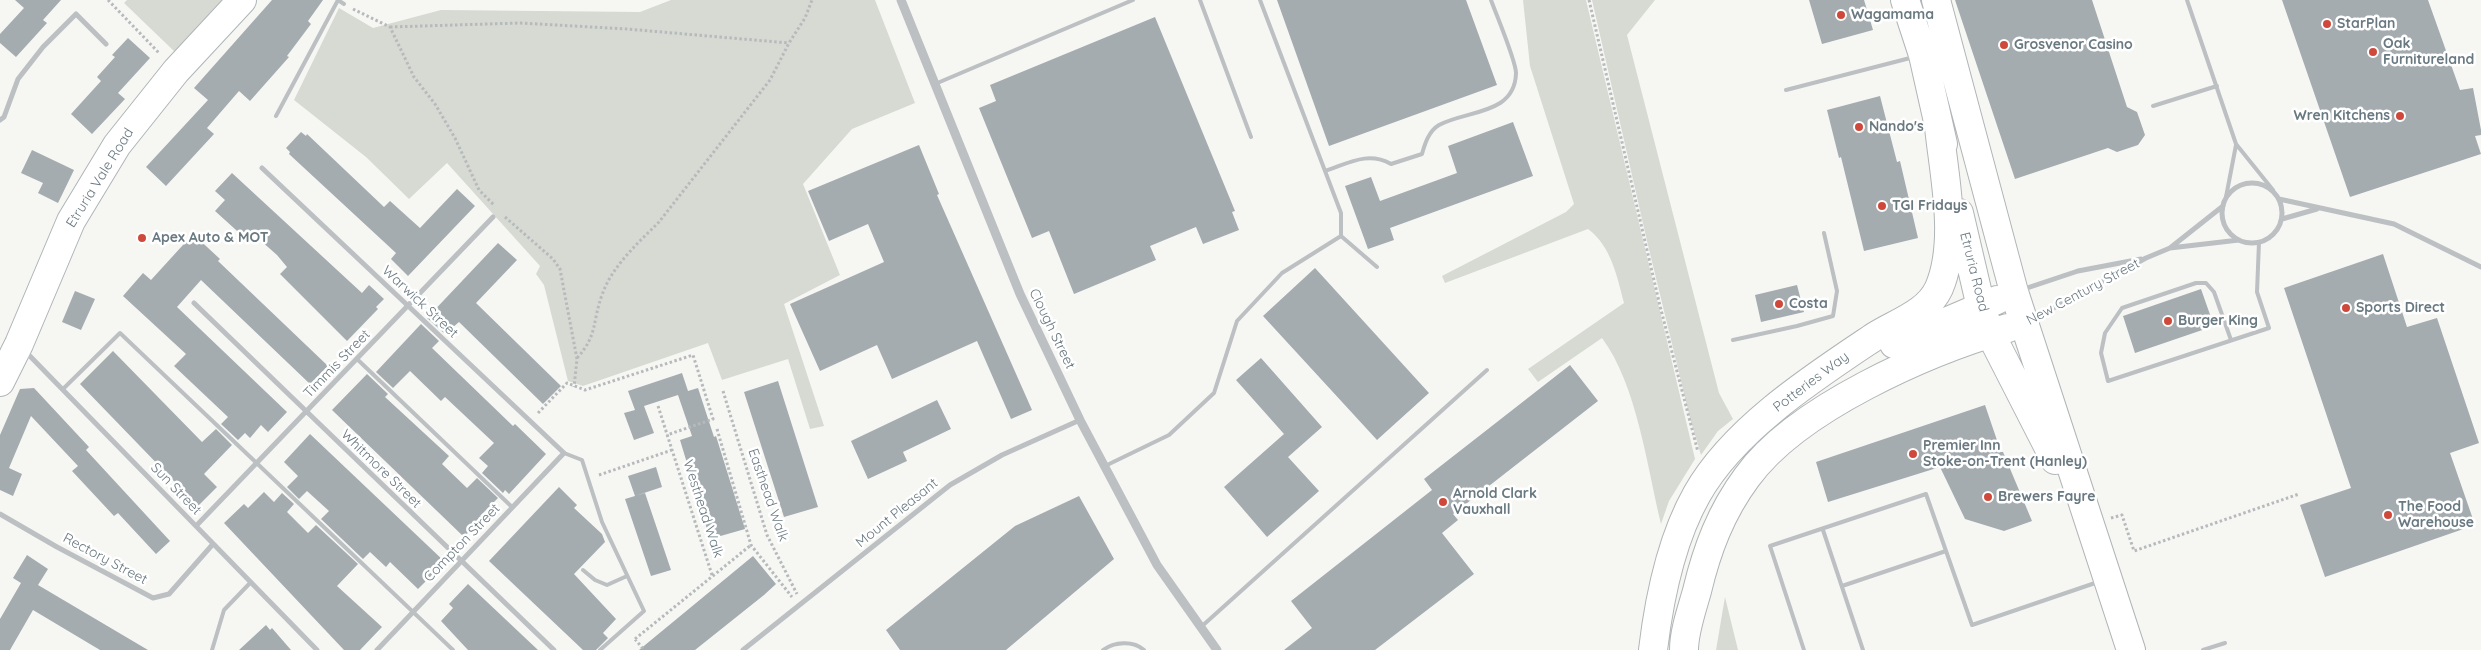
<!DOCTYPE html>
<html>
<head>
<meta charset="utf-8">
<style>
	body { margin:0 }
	canvas { display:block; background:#f6f6f3 }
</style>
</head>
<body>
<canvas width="2481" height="650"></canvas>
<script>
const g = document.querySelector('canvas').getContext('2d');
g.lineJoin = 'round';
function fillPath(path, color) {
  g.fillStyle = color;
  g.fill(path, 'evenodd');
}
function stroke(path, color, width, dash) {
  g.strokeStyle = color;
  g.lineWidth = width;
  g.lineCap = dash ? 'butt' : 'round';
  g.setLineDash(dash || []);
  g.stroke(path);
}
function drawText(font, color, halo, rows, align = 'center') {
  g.font = font + ' Quicksand,sans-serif';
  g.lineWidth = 5;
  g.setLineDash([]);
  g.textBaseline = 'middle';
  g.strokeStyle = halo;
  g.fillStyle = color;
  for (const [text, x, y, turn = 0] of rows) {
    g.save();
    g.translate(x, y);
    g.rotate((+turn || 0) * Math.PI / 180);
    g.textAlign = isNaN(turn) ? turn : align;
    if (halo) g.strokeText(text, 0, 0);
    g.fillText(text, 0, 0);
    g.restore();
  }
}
fillPath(new Path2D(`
	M127,0H225L176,53L124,3Z
	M671,0H875L915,103L852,129L803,184L840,275L784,304L824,426L810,429L788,359L722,380L708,343L583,386L568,381L544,285L536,274L540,266L447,163L409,199L366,157L294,100L339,8L373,28L441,10L640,12Z
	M1523,0H1586L1695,459L1669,501L1661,524C1647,466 1637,385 1602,338L1538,382L1528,369L1624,303C1617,276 1611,246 1588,229L1445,283L1442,276L1566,212L1574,204L1530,66Z
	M1592,0H1655L1627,35L1719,393L1733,419L1718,431L1701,455L1690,418L1647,241Z
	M1725,597L1738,650H1716Z`), '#d7dad3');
fillPath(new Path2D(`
	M15,0H61L43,20L47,23L16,57L0,43V34L24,8Z
	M272,0H323L308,21L311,24L287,56L289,57L250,101L239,91L207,128L214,134L166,186L146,167L208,100L194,88Z
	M1277,0H1466L1497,85L1329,146Z
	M1809,0H1864L1873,30L1822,44Z
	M1955,0H2092L2127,107L2137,112L2145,135L2138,145L2117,152L2108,148L2015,179Z
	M2282,0H2428L2460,90L2473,88L2481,130V135L2475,136L2481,154L2350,197Z
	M1155,17L1235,211L1232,212L1239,230L1203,244L1196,227L1150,246L1156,260L1074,294L1049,231L1032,238L979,108L996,101L990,85Z
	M128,38L150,58L118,93L125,99L92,134L71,114L101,81L97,77L115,57L112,55Z
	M1880,96L1897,162L1900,161L1918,238L1864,251L1841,157L1839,158L1827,110Z
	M1513,122L1533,176L1390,228L1394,240L1368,249L1345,186L1371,177L1380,201L1457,173L1448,146Z
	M301,132L306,136L307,134L384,207L390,201L420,228L457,189L475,206L408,276L391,259L396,253L289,154L290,152L286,148Z
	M919,145L939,194L937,195L1032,410L1011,419L977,341L892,379L877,345L820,371L790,304L884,262L868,224L829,241L808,191Z
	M32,150L74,170L58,203L38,193L43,183L21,173Z
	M232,173L362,293L369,285L384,299L376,307L378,309L347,341L280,274L287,267L277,255L252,233L246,239L215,211L225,200L215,191Z
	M193,234L220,259L218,261L328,366L310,384L201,280L177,307L287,412L268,432L261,425L250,438L245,433L238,440L221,424L228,417L174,366L186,354L123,296L143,273L151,280Z
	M498,243L517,260L476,303L561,386L543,404L459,322L445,334L427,318Z
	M2383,254L2407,327L2437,318L2479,443L2450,453L2475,525L2325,577L2300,505L2351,488L2284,288Z
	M1315,268L1429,393L1377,440L1263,316Z
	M1797,285L1804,312L1761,322L1755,295Z
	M2201,289L2214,326L2135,353L2123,316Z
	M75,291L95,299L81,330L62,322Z
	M421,324L439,341L432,348L513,426L515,424L546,454L509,494L505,490L503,493L482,473L488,466L479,458L494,443L445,397L441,401L410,371L393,388L376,372Z
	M113,351L202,442L216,429L232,445L204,474L217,487L198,506L80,384Z
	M1261,358L1322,427L1288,457L1319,491L1267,537L1224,487L1284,434L1236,380Z
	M1570,365L1598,401L1453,514L1458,520L1442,533L1474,574L1375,650H1284L1312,628L1291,601L1432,490L1424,479Z
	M682,373L688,391L698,388L714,437L716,436L745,529L710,539L680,440L692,436L678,395L644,406L654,433L634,440L624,413L635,410L628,391Z
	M367,374L388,394L385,397L449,456L442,464L467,488L477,478L498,498L480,516L482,518L464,537L332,410Z
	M778,381L818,507L784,517L744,392Z
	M34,388L89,447L86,450L170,541L156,554L118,513L114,516L72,471L78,466L31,416L9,468L22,474L13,496L0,490V435L20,389Z
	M937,400L951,429L903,452L907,461L868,479L851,441Z
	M1985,405L2001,452H2003L2032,521L2004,531L1965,519L1940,467L1828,502L1816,462Z
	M310,434L445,562L418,589L390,562L386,567L370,552L363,559L321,519L329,511L307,491L299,499L287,487L298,476L284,462Z
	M656,467L662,487L635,496L628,476Z
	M559,487L577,505L574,508L602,534L605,542L574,574L616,619L603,633L608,638L596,650H583L489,561Z
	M264,492L274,502L282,493L294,504L287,512L308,533L316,525L358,564L337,586L382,627L360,650H344L224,523L244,504L248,508Z
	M645,493L671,570L651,576L625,499Z
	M1079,496L1114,559L1006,650H900L886,630L1015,526Z
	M27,555L48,569L38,585L148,650H100L33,610L10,650H0V619L21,583L13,578Z
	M753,556L776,584L764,595L695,650H639Z
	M468,584L538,650H468L441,621L453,608L449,604Z
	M266,625L270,630L272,628L291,650H239Z`), '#a4acb0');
const secondary = new Path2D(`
	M0,382L19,344L71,221L117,145L176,71L242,0`);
const primary = new Path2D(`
	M1905,0L1923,55L1943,144
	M1936,0L2014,292L2131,650
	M1959,213L1981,307L1990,333L2055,460
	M1894,344L1997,300
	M1653,650C1659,600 1672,538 1697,494C1733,430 1811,379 1871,339C1892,324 1927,315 1939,288C1959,241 1944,176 1939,127
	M1684,650C1684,631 1692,609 1697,591C1707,549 1721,512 1747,477C1797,408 1928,351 2008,328`);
stroke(secondary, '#aeb5b8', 30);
stroke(primary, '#b0b5b7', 30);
stroke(new Path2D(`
	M108,0L160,54
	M1589,0L1660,306L1698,452
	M353,9L390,27L414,77L435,104L455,138L479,190L494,205
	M390,27L520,23L627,29L789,43
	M505,217L553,259L560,269L577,359L574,387
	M577,358C598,335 592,322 602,295C612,266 638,243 659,222L770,80L789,43L805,18L812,0
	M723,391L767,535L797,594
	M658,406L712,575
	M538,413L567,383L585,390L693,355L713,419L667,435
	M717,429L751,545L792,597
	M599,475L672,450
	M2111,518L2122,515L2134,551L2299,494
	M635,639L751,545
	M635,639L644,650`), '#b6babc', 3, [2.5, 2.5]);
stroke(new Path2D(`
	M338,0L344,4
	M1200,0L1251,137
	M1260,0L1341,213V236
	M2187,0L2236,144L2273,190
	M935,84L1133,0
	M1786,90L1914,57
	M2153,106L2217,86
	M276,116L338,0
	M1325,171C1349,163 1368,151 1391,164L1422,154C1425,143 1429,131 1439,125C1467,110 1515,115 1516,73C1516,61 1496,14 1491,0
	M2226,197L2236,145
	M1733,340L1797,326L1833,316L1837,291L1824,233
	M2231,340L2214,292L2206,283H2196L2122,308L2105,333L2101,353L2108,381L2269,328L2257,292L2259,242
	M357,359L512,507
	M63,389L120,333L453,650
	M564,453L582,460L602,522L644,611L600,650
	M1105,466L1169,435L1214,393L1237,321L1282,273L1341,236L1377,267
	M1823,530L1863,650
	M583,570L595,580L607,585L627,576
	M1842,586L1946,551
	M1201,627L1487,370
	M212,650L224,610L251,582
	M1103,650C1114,642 1133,640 1144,650
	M1804,650L1770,546L1926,494L1972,625L2098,582
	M2203,650L2225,643`), '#bcc0c3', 4);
stroke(new Path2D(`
	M0,120L4,117L18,79L43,47L76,14L106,44
	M262,168L564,453L377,650
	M2222 213a30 30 0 1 1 60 0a30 30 0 1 1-60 0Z
	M2279,199L2394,224L2481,267
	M2282,219L2317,209
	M2170,248L2239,240
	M2021,290L2078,271L2141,259
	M194,303L554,650
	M2031,320L2146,258L2170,248L2223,206
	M24,350L317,650
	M0,514L57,547L153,598L169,594L213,544
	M196,526L493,217
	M743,650L950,485L1002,455L1080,420`), '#bcc0c3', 5);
stroke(new Path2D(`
	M901,0L1020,294L1080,420L1157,565L1217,650`), '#bcc0c3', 9);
stroke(secondary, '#fff', 28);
stroke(primary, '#fff', 28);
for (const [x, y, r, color] of [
	[1841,15,5,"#ce493b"],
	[2327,24,5,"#ce493b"],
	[2004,45,5,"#ce493b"],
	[2373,52,5,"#ce493b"],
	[2400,116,5,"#ce493b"],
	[1859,127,5,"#ce493b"],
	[1882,206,5,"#ce493b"],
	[142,238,5,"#ce493b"],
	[1779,304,5,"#ce493b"],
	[2346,308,5,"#ce493b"],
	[2168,321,5,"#ce493b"],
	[1913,454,5,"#ce493b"],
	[1988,497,5,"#ce493b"],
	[1443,502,5,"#ce493b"],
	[2388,515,5,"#ce493b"]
]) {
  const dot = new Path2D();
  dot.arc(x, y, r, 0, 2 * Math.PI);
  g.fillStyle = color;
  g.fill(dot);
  stroke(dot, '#fff', 2);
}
drawText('bold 14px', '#697981', '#fff', [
	["Wagamama",1851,15],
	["StarPlan",2337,24],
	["Oak",2383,44],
	["Furnitureland",2383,60],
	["Grosvenor Casino",2014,45],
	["Wren Kitchens",2390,116,"right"],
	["Nando's",1869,127],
	["TGI Fridays",1892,206],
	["Apex Auto & MOT",152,238],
	["Costa",1789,304],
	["Sports Direct",2356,308],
	["Burger King",2178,321],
	["Premier Inn",1923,446],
	["Stoke-on-Trent (Hanley)",1923,462],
	["Arnold Clark",1453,494],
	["Vauxhall",1453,510],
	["Brewers Fayre",1998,497],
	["The Food",2398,507],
	["Warehouse",2398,523]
], 'left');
drawText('14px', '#697981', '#fff', [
	["Etruria Vale Road",100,178,-58],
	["Etruria Road",1974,272,76],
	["New Century Street",2083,292,-28],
	["Warwick Street",420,302,43],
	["Clough Street",1052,329,64],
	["Timmis Street",337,364,-46],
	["Potteries Way",1811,382,-37],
	["Whitmore Street",381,469,44],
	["Sun Street",176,489,46],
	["Easthead Walk",768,495,71],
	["Westhead Walk",703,509,72],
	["Mount Pleasant",897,513,-39],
	["Compton Street",462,543,-46],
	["Rectory Street",105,559,28]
]);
</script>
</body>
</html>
